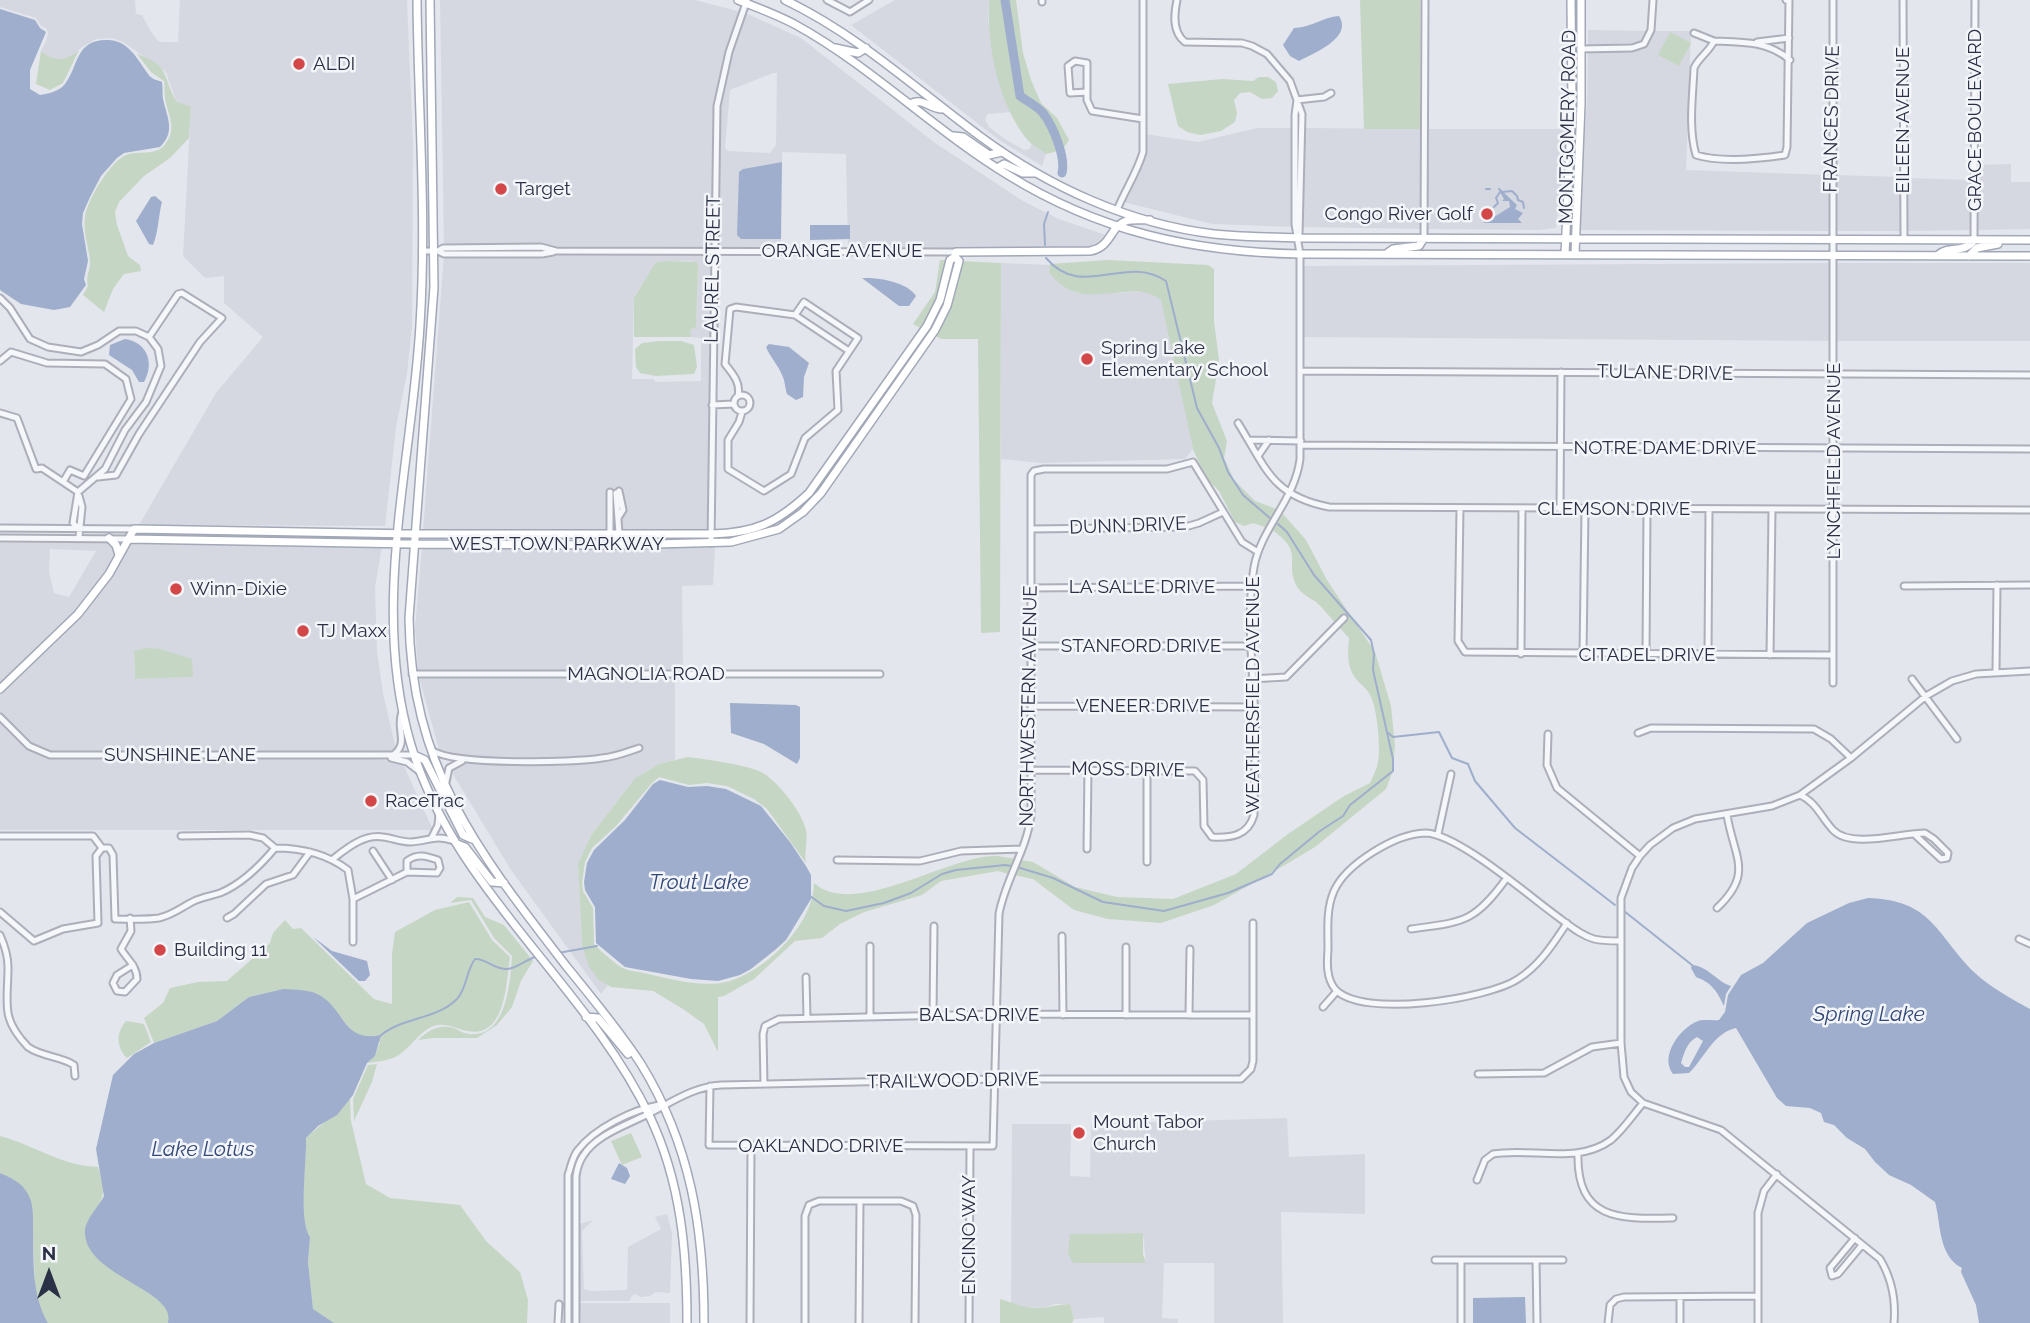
<!DOCTYPE html>
<html>
<head>
<meta charset="utf-8">
<style>
	body { margin:0 }
	#map { position:relative; width:2030px; height:1323px; overflow:hidden; background:#e3e6ec; font-family:Raleway,sans-serif }
	canvas { display:block }
	.north { position:absolute; left:14px; top:1239px; width:70px; height:70px; -webkit-text-stroke:5px #f3f5f9; paint-order:stroke; rotate:0deg; font-size:19px; font-weight:700; line-height:28px; text-align:center; color:#2a3045 }
	.north::after { content:''; display:block; margin:auto; width:24px; height:32px; background:#2a3045; clip-path:polygon(50% 0,100% 100%,50% 72%,0 100%) }
</style>
</head>
<body>
<div id="map">
<canvas width="2030" height="1323"></canvas>
<div class="north">N</div>
</div>
<script>
const g = document.querySelector('canvas').getContext('2d');
g.lineJoin = 'round';
function fillPath(path, color) {
  g.fillStyle = color;
  g.fill(path, 'evenodd');
}
function stroke(path, color, width, dash) {
  g.strokeStyle = color;
  g.lineWidth = width;
  g.lineCap = dash ? 'butt' : 'round';
  g.setLineDash(dash || []);
  g.stroke(path);
}
function drawText(font, color, halo, rows, align = 'center') {
  g.font = font + ' Raleway,sans-serif';
  g.lineWidth = 5;
  g.setLineDash([]);
  g.textBaseline = 'middle';
  g.strokeStyle = halo;
  g.fillStyle = color;
  for (const [text, x, y, turn = 0] of rows) {
    g.save();
    g.translate(x, y);
    g.rotate((+turn || 0) * Math.PI / 180);
    g.textAlign = isNaN(turn) ? turn : align;
    if (halo) g.strokeText(text, 0, 0);
    g.fillText(text, 0, 0);
    g.restore();
  }
}
fillPath(new Path2D(`
	M0,0H135L136,14L142,15L151,32L158,41L163,42H178L180,0H407L413,145L412,326L407,374L396,427L385,526L139,525L216,393L263,337L224,303V276L205,278L183,256L191,108L176,101L166,72L123,42L112,38L96,39L82,47L71,57L55,61L41,51L47,39L48,32L46,28L41,26L36,18L0,7Z
	M440,0H695L741,12L720,75L714,105L711,248H444Z
	M895,0H989L988,20L1007,104L1011,112L988,114L985,119L989,127L1008,141L1024,150L1030,149L1032,143L1046,154L1042,166L999,140L851,25Z
	M745,13L801,38L935,143L1023,201L1059,219L1108,236L1098,246L1090,248H848L846,154L782,152V162L743,169L741,239H781V248H716L719,106L731,53ZM773,73H777L776,145L770,153L728,151L725,148L730,90Z
	M1588,30L1648,31L1642,41L1637,45L1588,46Z
	M1653,31H1691L1686,170L1829,175V231L1577,230L1582,129H1585L1587,104L1588,52L1639,50L1646,45Z
	M1257,128H1293L1294,227L1212,224L1123,202L1129,189L1139,174L1146,153L1145,134L1198,142Z
	M1304,128L1422,129V229L1303,227Z
	M1427,129H1568L1556,228L1539,230L1427,229Z
	M2011,164V182H2030V229L1977,230V165Z
	M1971,165L1972,230L1906,231V178L1971,180Z
	M1834,175L1901,177V231H1833Z
	M711,253L708,531L621,530V519L624,515L625,505H620V511L619,505L615,518L616,530H612L608,505L607,530L423,531L444,254ZM668,261H691L698,267L696,327L690,330L689,334L691,337L701,338V381L655,382L654,379H632L634,298L642,284Z
	M1001,263L1050,265L1049,273L1077,293L1151,292L1162,300L1193,449L1185,459L1041,463L1001,459Z
	M1830,263L1831,341L1303,337V266Z
	M1835,263H2030V341H1836Z
	M109,542L114,547L116,556L107,573L76,612L0,685V543ZM50,549L96,551L69,597L54,593L49,572Z
	M130,542L382,546L375,587L377,652L383,693L396,749L390,753L375,754L51,752L31,744L0,713V692L80,616ZM145,648L193,677L135,679L134,652Z
	M715,546L713,585L682,586L683,671H418L415,628L422,547Z
	M419,677H675V760L659,764L635,778L592,834L578,863L582,945L599,980L608,985L601,994L511,870L451,771L455,767L468,763L560,764L603,761L642,750L641,745L603,756L560,758L468,757L440,753Z
	M0,721L28,748L50,758H286L374,759L400,762L403,764L433,830H0Z
	M1287,1118L1289,1157L1365,1154V1214L1281,1212L1283,1323H1214V1263H1164L1162,1318L1178,1319V1323H1104V1317L1074,1319L1070,1304H1056L1042,1308L1026,1307L1011,1303L1012,1124H1071L1070,1176L1090,1177L1091,1124ZM1143,1233L1146,1263H1073L1071,1234Z
	M667,1214L672,1233L670,1293L656,1292L650,1296L641,1297L635,1294L631,1297L630,1301H580L578,1302L579,1224L593,1220L582,1231L584,1289L591,1291L627,1290L628,1247L661,1229L655,1217Z
	M574,1225L573,1323H571L572,1226Z
	M580,1303H670V1323H581Z`), '#d5d8e1');
fillPath(new Path2D(`
	M989,0H1016L1023,53L1031,80L1041,103L1057,118L1069,140L1062,150L1046,154C1040,149 1030,144 1025,137C997,99 987,46 989,0Z
	M1360,0H1420V129H1364Z
	M1670,32L1691,43L1679,66L1658,55Z
	M79,50L63,83L50,90L36,84L41,51C55,62 65,62 79,50Z
	M137,54C171,66 162,76 176,101L191,107L189,138L170,158L144,176L119,202L115,212L117,225L128,256L140,265L141,271L124,274L113,289L104,312L83,295L88,286C85,276 91,270 90,260C88,245 83,232 85,217C87,200 110,162 126,155C139,150 157,157 166,143C178,127 167,114 165,97C164,91 165,86 164,81L151,72Z
	M1259,77H1268L1276,82L1278,91L1272,98L1262,99L1250,92L1240,93L1234,100L1237,113L1235,122L1221,131L1200,135L1187,132L1178,126L1168,84L1222,79L1253,81Z
	M940,260H947L938,299L922,329L913,324L935,292Z
	M1108,260L1208,265L1214,269V321L1219,360L1212,403L1227,441L1224,458L1234,480L1255,501L1279,510L1268,528L1253,523L1244,526L1235,522L1219,491L1205,477L1193,449L1161,300C1138,281 1103,301 1076,292C1064,289 1057,281 1049,273L1050,264Z
	M668,261L697,262L698,267L696,327L690,330L691,337H634V298L654,265L657,262Z
	M961,261L1001,263L1000,632L981,633L978,339H941L934,335Z
	M659,341H681L694,345L697,367L694,374L656,376L640,373L636,367L635,349L642,343Z
	M1283,514L1306,540L1327,580L1375,652L1391,706L1395,746L1392,773L1386,789L1315,847L1285,865L1214,905L1161,923L1108,919L1074,910L1033,879L1014,875L1020,860L1033,862L1075,887L1117,897L1173,899L1236,874L1288,834L1344,796L1370,783C1373,776 1377,769 1378,762C1381,750 1377,708 1371,697C1368,689 1362,686 1357,680C1346,667 1348,653 1349,638L1339,627L1347,618L1344,615L1335,623C1329,616 1323,608 1316,602C1310,598 1302,594 1298,588C1283,563 1306,553 1272,530Z
	M145,648L160,649L192,659L193,677L135,679L134,651Z
	M688,757C704,759 750,765 763,773C779,783 802,812 806,830C808,840 804,852 806,863L767,809L754,799L727,786L707,783L689,785L659,777L652,783L616,826L592,848L585,862L582,882L583,891L593,908L594,944C597,948 618,966 623,968C628,971 634,971 639,972C667,978 702,989 730,981C767,970 814,923 814,883C854,919 945,857 994,856C1001,856 1008,858 1015,859L1009,874L998,871L941,881L922,895L864,912L840,924L822,938L795,941L754,979L724,996L718,997V1052L704,1024L683,1009L653,991L611,987L599,980L589,967L582,945L578,863L592,834L635,778L659,764Z
	M457,897L473,898L485,917L504,925L533,961L521,981L512,1007L497,1025L477,1038H433L418,1040C428,1031 439,1024 453,1028C459,1030 462,1033 469,1034C507,1038 510,983 512,956L494,938L471,900L450,903Z
	M469,902L492,940L510,957C506,983 506,1039 467,1031C454,1029 445,1021 431,1027C417,1034 408,1052 393,1058C385,1061 375,1062 367,1063L375,1056L380,1042L356,1034L343,1021L330,1005L283,989L249,997L217,1021L154,1043L144,1018L163,1003L170,988L198,982L227,981L270,943L273,933L285,920L293,929L301,928L374,999L392,1004V954L395,932L435,910Z
	M126,1021L144,1024L151,1042L127,1058C116,1047 116,1033 126,1021Z
	M377,1064L372,1082L354,1121L353,1099L368,1065Z
	M350,1098L351,1121L366,1184L390,1198L460,1205L486,1241L520,1272L528,1300L527,1323H334L313,1310L308,1262L310,1237C297,1220 307,1161 306,1138C321,1124 337,1114 350,1098Z
	M631,1133L642,1157L622,1165L611,1141Z
	M0,1136C34,1145 62,1166 98,1167C107,1194 104,1199 88,1221L148,1293L166,1305L170,1317L168,1323H48L39,1309L35,1288L32,1205L15,1181L0,1173Z
	M1143,1233V1254L1146,1263H1073L1068,1254L1070,1234Z
	M1000,1299C1014,1303 1027,1309 1041,1308C1051,1307 1060,1304 1070,1304L1074,1319L1072,1323H1000Z`), '#c6d6c4');
fillPath(new Path2D(`
	M0,9L35,20L40,28L46,32L30,70V89L40,95C48,94 60,91 65,84C79,66 75,39 108,40C128,40 138,60 148,74C151,79 157,80 162,82C163,88 162,94 163,99C167,118 176,131 160,147L124,153L117,158L101,176L90,197L83,213L82,224L88,261L84,279L86,285L70,307L54,310L21,304L0,290Z
	M1339,16C1353,38 1314,53 1299,61L1290,56L1283,45L1294,28C1310,28 1323,17 1339,16Z
	M782,162L781,239H741L737,235L739,172L743,169Z
	M1502,191L1517,205L1515,209L1523,213L1518,219L1522,223H1483L1485,222L1482,218L1494,217L1510,207L1509,201H1502L1504,199L1500,192Z
	M155,196L162,202C158,217 159,230 153,245L149,244L136,221L151,197Z
	M810,225H850V239L810,240Z
	M862,278C877,277 908,282 916,296L909,306H899Z
	M125,339C147,342 155,363 144,382H139L132,370L109,355L110,345Z
	M769,344L789,347L809,363L804,377L803,397L796,400L787,394C785,388 785,380 782,375C778,365 770,357 766,347Z
	M730,703L796,705L800,707V758L797,764L764,744L731,733Z
	M660,780L688,787L707,786L726,789L761,806L790,842L806,866L811,875V899L786,940L775,950L751,969L740,975L718,981L691,979L625,967L596,943L595,907L585,890L584,882L587,863L594,850L625,820L653,784Z
	M1868,898C1933,900 1936,935 1975,973C1990,987 2012,999 2030,1009V1323H1979L1976,1305L1961,1272L1962,1268C1938,1256 1941,1223 1935,1202L1911,1185L1889,1175L1875,1162L1865,1149L1847,1138L1834,1125L1824,1122L1821,1113L1810,1108L1786,1106L1777,1098L1736,1028C1713,1033 1704,1059 1689,1073L1673,1074C1659,1056 1680,1028 1698,1021C1703,1019 1713,1021 1719,1020L1725,1012L1728,995L1741,975L1763,963L1807,923L1849,903ZM1697,1037L1703,1041L1689,1067H1685L1681,1063C1684,1053 1687,1042 1697,1037Z
	M313,937L332,951L367,961L370,975L365,981H359Z
	M1692,965C1708,966 1717,982 1731,986L1726,994L1724,1006C1717,991 1712,983 1696,977L1691,968Z
	M283,989C294,990 310,989 321,996C345,1011 344,1043 381,1035L375,1056L367,1063L353,1095L337,1115L318,1126L306,1138C307,1161 298,1220 310,1237L308,1262L313,1309L334,1323H168C178,1291 87,1276 85,1234C84,1220 98,1208 104,1196L96,1149L113,1075L134,1054L154,1043L217,1021L249,997Z
	M619,1163L627,1168L630,1176L625,1184L611,1179Z
	M0,1173C9,1177 21,1182 26,1191C34,1202 33,1215 33,1228C34,1261 31,1294 48,1323H0Z
	M1525,1297L1526,1323H1473V1298Z`), '#9eaecc');
stroke(new Path2D(`
	M1486,189H1490
	M1499,189L1502,192L1512,191L1517,196L1518,200L1523,202L1524,208
	M1494,207L1498,203L1496,198L1500,192
	M1045,245L1044,224L1048,212
	M1046,258C1082,301 1125,253 1166,281L1197,408L1219,448L1228,472L1243,495L1271,519
	M1387,732L1393,737L1439,732L1452,758L1468,764L1475,781L1515,828L1615,905
	M1017,867L1053,878L1103,902L1164,911L1228,893L1272,874L1280,864L1320,831L1343,816L1350,805L1393,771V759L1373,670L1374,654L1371,640L1314,575L1287,532L1278,524
	M810,896L824,906L846,911L884,903L911,893L942,874L956,870L1005,865L1012,866
	M1624,911L1692,965
	M558,953L597,946
	M380,1036C402,1017 436,1020 457,999C467,988 466,971 475,959C486,958 494,970 508,969C517,968 526,960 535,957`), '#9eaecc', 2);
stroke(new Path2D(`
	M1005,0L1020,96C1027,101 1037,106 1043,113C1053,126 1066,157 1062,173`), '#9eaecc', 9);
const minor = new Path2D(`
	M827,0L850,12L869,0
	M1177,0C1174,14 1172,32 1185,42L1242,43L1252,46L1267,54L1290,81L1302,114L1299,235
	M1786,0H1789L1787,147L1785,155C1758,159 1722,163 1696,155C1688,127 1693,96 1694,68C1699,57 1709,52 1714,41C1742,42 1768,41 1790,60
	M1903,0L1904,239
	M1042,2V0
	M1694,33L1714,41
	M1757,42L1789,38
	M1580,49L1632,48L1644,44L1651,30L1653,0
	M1087,92L1070,93L1068,66L1075,61L1087,63V100L1092,111L1143,119
	M1297,100L1324,97L1331,93
	M1117,210C1125,190 1137,173 1143,152V0
	M1424,238L1425,0
	M1974,240L1975,0
	M423,251H438L444,254H542L553,252
	M438,251L443,248L541,247L556,251L956,252
	M0,298L10,308L30,339L48,347L81,352L98,345L119,331H136L149,337L158,349L161,366L146,402L125,430L105,469L78,492L73,523L78,528
	M0,361L11,352L47,363L105,364L126,379L131,399L84,476L70,470L63,482
	M1300,371L2030,375
	M734 403a8 8 0 1 1 16 0a8 8 0 1 1-16 0Z
	M738,396C741,383 733,374 725,364L730,309L736,307L795,315L849,351
	M712,405L734,404
	M742,412L739,422L728,440V469L764,491L791,474L805,438L838,410L836,371L858,338L804,302L795,315
	M0,413L17,418L36,469L42,468L78,492
	M1238,423C1266,468 1272,496 1329,507L2030,510
	M1249,440L1301,441
	M1301,445L2030,449
	M1258,456L1269,440
	M98,477L116,475L139,434L200,342L222,318L182,293L178,294L149,337
	M610,492V533L617,545L619,533L616,493
	M1460,508L1458,641L1465,652L1833,655
	M1560,509L1561,372
	M618,518L623,510L619,491
	M0,528L134,529
	M1031,529L1185,527L1199,523L1223,512
	M79,537L82,507L79,496
	M0,538L129,539
	M711,543L717,106L729,52L747,0
	M1904,586L2030,585
	M1031,588L1252,586
	M1031,646H1252
	M1521,654L1522,509
	M1583,655L1585,509
	M1646,655L1647,509
	M1708,655L1709,509
	M1770,655L1772,510
	M1996,671L1997,585
	M412,674H880
	M1251,679L1286,677L1344,618
	M1912,679L1957,739
	M1833,683C1835,455 1831,228 1833,0
	M1032,706L1254,707
	M0,717L29,746L50,755H414
	M1638,733L1651,728L1814,729L1831,739L1851,758
	M1548,734L1547,765L1557,788L1640,856
	M433,751C455,765 573,763 602,758C615,757 627,752 639,748
	M393,755C410,743 395,728 402,712
	M391,758L407,762L420,772
	M1147,769V862
	M1031,770L1195,771L1203,780L1204,826L1212,837C1231,838 1248,836 1254,815C1254,783 1256,750 1255,718C1253,671 1246,615 1254,567C1261,528 1295,500 1300,459V254L1295,224V115L1297,100
	M446,782L449,768L462,761
	M1800,795C1816,802 1821,817 1833,830C1851,849 1901,833 1925,833L1934,839L1948,853L1947,858L1941,859L1914,834
	M1438,834L1451,774
	M0,836H93L102,848H109L113,855L115,919C130,919 145,920 159,918C173,915 182,907 194,901C203,897 211,896 220,893C242,884 260,866 275,848C302,848 327,854 348,870L353,899V942
	M181,836L249,835L263,838L275,848
	M432,837L438,825L439,814
	M1087,849L1088,769
	M373,851L392,880
	M333,859C347,848 364,834 383,837C392,838 401,842 411,842C429,841 435,834 454,841
	M837,860L920,861L961,851L1022,849
	M353,899L407,872L437,873L440,868L438,860C426,856 417,853 407,861V872
	M1717,908C1754,873 1734,858 1727,815
	M0,912L34,941L63,929L98,923L96,856L102,848
	M130,918L131,931L121,949C127,959 137,966 137,979L125,992L117,991L113,983L117,975L133,965
	M227,918L234,914L266,884L293,875L310,852
	M1567,923C1553,944 1540,965 1518,979C1488,999 1361,1019 1335,989C1326,978 1327,962 1328,949C1328,930 1326,909 1334,891C1346,864 1395,834 1425,833C1457,833 1529,896 1558,917C1569,925 1580,935 1594,939C1602,941 1611,941 1620,941
	M1411,929C1463,922 1474,923 1506,879
	M0,935C4,944 8,957 8,967C8,1004 0,1018 28,1047C42,1057 61,1056 74,1065L75,1076
	M1062,936L1063,1015
	M2019,939L2030,944
	M806,977L807,1018
	M1323,1007L1337,991
	M933,1015L934,926
	M1126,1015V947
	M1189,1015L1190,949
	M870,1017V946
	M1478,1074L1544,1073L1592,1047L1621,1043
	M764,1084L763,1034L765,1026L779,1019L998,1014L1253,1015
	M710,1086L709,1145L993,1146L999,914C1005,880 1027,850 1031,815V475L1034,471L1044,469H1167L1193,462L1242,542L1258,552
	M1578,1153C1576,1221 1620,1219 1673,1218
	M1477,1180L1485,1160L1493,1154C1531,1147 1577,1165 1611,1140C1623,1130 1633,1115 1643,1103
	M1855,1238L1830,1268L1832,1276L1838,1274L1862,1245
	M1435,1260H1563
	M1461,1260V1323
	M1536,1260L1537,1323
	M558,1323L559,1304
	M568,1323V1175C571,1167 572,1157 578,1150C595,1128 632,1110 659,1105
	M576,1323V1176C577,1169 579,1162 583,1156C596,1135 625,1126 646,1115C671,1103 692,1087 721,1085L994,1079H1241L1251,1069L1253,1061V923
	M750,1323L751,1146
	M805,1323V1216L809,1205L819,1201H901L913,1206L916,1215L915,1323
	M859,1323L860,1202
	M969,1323L970,1146
	M1608,1323L1610,1305L1616,1299L1624,1297L1758,1296
	M1680,1323V1297
	M1758,1323V1213L1764,1191L1777,1174
	M1894,1323C1896,1300 1892,1279 1880,1259L1721,1130L1643,1103L1631,1092L1624,1077L1621,1043V898L1632,868L1640,856L1650,845L1673,828L1695,819L1772,806L1800,795L1851,758L1926,696L1952,681L1976,674L2030,671`);
const major = new Path2D(`
	M417,0C418,108 427,216 420,325C412,464 370,607 411,745C454,890 586,983 650,1117C681,1182 687,1252 687,1323
	M430,0L434,287L409,618C411,769 479,853 567,967C592,998 619,1030 641,1064C691,1145 704,1230 704,1323
	M738,0C758,8 778,15 796,25C872,67 934,130 1008,175C1100,232 1193,252 1300,254L2030,256
	M785,0C858,35 916,89 981,137C1049,187 1130,224 1214,234C1242,237 1271,237 1299,238L2030,240
	M835,48L858,53L866,48
	M910,104C922,97 929,108 941,109
	M953,136L963,137L989,155L1002,152
	M997,168L1004,164L1023,173H1035
	M1386,254L1393,249L1419,246L1424,238
	M1565,254L1572,102L1571,0
	M1575,254L1581,104V0
	M1938,255C1949,245 1965,254 1974,240
	M1969,256L1977,248L1998,244
	M109,538L116,545L119,555
	M129,539L414,544L617,545L731,542L779,529L803,512L821,493L935,330L947,306L959,261L955,257
	M0,689L78,614L109,574L134,529L415,534H711C755,533 777,523 809,493L927,326L940,300L950,260L955,257L956,252L1090,251C1112,247 1109,227 1126,221C1133,219 1142,220 1150,220
	M414,755L425,760L463,835L472,839
	M457,844L465,847L492,882L504,883
	M586,1017L598,1018L628,1054`);
stroke(minor, '#acafba', 9);
stroke(major, '#a2a8b8', 10);
stroke(minor, '#f6f7fa', 5);
stroke(major, '#fff', 7);
for (const [x, y, r, color] of [
	[299,64,7,"#d34749"],
	[501,189,7,"#d34749"],
	[1487,214,7,"#d34749"],
	[1087,359,7,"#d34749"],
	[176,589,7,"#d34749"],
	[303,631,7,"#d34749"],
	[371,801,7,"#d34749"],
	[160,950,7,"#d34749"],
	[1079,1133,7,"#d34749"]
]) {
  const dot = new Path2D();
  dot.arc(x, y, r, 0, 2 * Math.PI);
  g.fillStyle = color;
  g.fill(dot);
  stroke(dot, '#f3f5f9', 2.5);
}
drawText('19px', '#2a3045', '#f3f5f9', [
	["ALDI",313,64],
	["Target",515,189],
	["Congo River Golf",1473,214,"right"],
	["Spring Lake",1101,348],
	["Elementary School",1101,370],
	["Winn-Dixie",190,589],
	["TJ Maxx",317,631],
	["RaceTrac",385,801],
	["Building 11",174,950],
	["Mount Tabor",1093,1122],
	["Church",1093,1144]
], 'left');
drawText('19px', '#2a3045', '#f3f5f9', [
	["FRANCES DRIVE",1832,119,-89],
	["EILEEN AVENUE",1903,120,-90],
	["GRACE BOULEVARD",1975,120,-90],
	["MONTGOMERY ROAD",1568,127,-89],
	["ORANGE AVENUE",842,251],
	["LAUREL STREET",713,269,-89],
	["TULANE DRIVE",1665,373,1],
	["NOTRE DAME DRIVE",1665,448],
	["LYNCHFIELD AVENUE",1834,461,-90],
	["CLEMSON DRIVE",1614,509],
	["DUNN DRIVE",1128,526,-2],
	["WEST TOWN PARKWAY",557,544],
	["LA SALLE DRIVE",1142,587],
	["STANFORD DRIVE",1141,646],
	["CITADEL DRIVE",1647,655],
	["MAGNOLIA ROAD",646,674],
	["WEATHERSFIELD AVENUE",1253,695,-90],
	["NORTHWESTERN AVENUE",1029,706,-89],
	["VENEER DRIVE",1143,706],
	["SUNSHINE LANE",180,755],
	["MOSS DRIVE",1128,770,1],
	["BALSA DRIVE",979,1015],
	["TRAILWOOD DRIVE",953,1081,-1],
	["OAKLANDO DRIVE",821,1146],
	["ENCINO WAY",969,1235,-90]
]);
drawText('italic 21px', '#33497a', '#f3f5f9', [
	["Trout Lake",699,883],
	["Spring Lake",1869,1015],
	["Lake Lotus",203,1150]
]);
</script>
</body>
</html>
